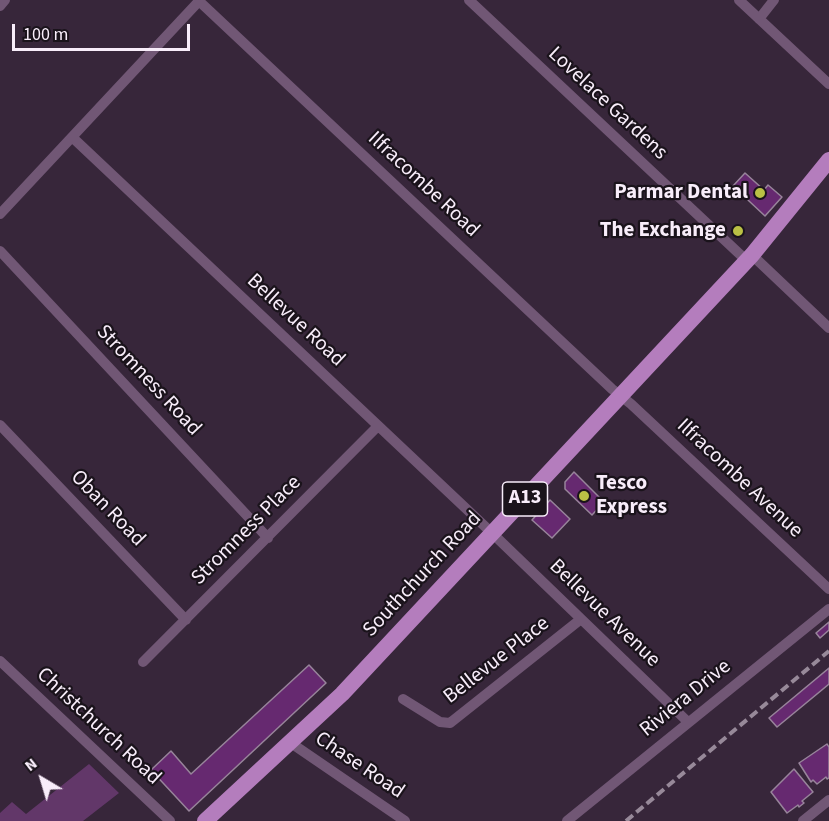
<!DOCTYPE html>
<html>
<head>
<meta charset="utf-8">
<style>
	body { margin:0 }
	#map { position:relative; width:829px; height:821px; overflow:hidden; background:#37263a; font-family:"Source Sans 3",sans-serif }
	canvas { display:block }
	.north { position:absolute; left:12px; top:749px; width:60px; height:60px; -webkit-text-stroke:4px #1a131b; paint-order:stroke; rotate:322deg; font-size:16px; font-weight:700; line-height:24px; text-align:center; color:#f8edfa }
	.north::after { content:''; display:block; margin:auto; width:21px; height:27px; background:#f8edfa; clip-path:polygon(50% 0,100% 100%,50% 72%,0 100%) }
	.scale { position:absolute; left:12px; top:24px; width:178px; height:27px; box-sizing:border-box; border:3px solid #f8edfa; border-top:0; padding-left:8px; font-size:18px; line-height:21px; white-space:nowrap; color:#f8edfa; -webkit-text-stroke:4px #1a131b; paint-order:stroke }
</style>
</head>
<body>
<div id="map">
<canvas width="829" height="821"></canvas>
<div class="north">N</div>
<div class="scale">100 m</div>
</div>
<script>
const g = document.querySelector('canvas').getContext('2d');
g.lineJoin = 'round';
function fillPath(path, color) {
  g.fillStyle = color;
  g.fill(path, 'evenodd');
}
function stroke(path, color, width, dash) {
  g.strokeStyle = color;
  g.lineWidth = width;
  g.lineCap = dash ? 'butt' : 'round';
  g.setLineDash(dash || []);
  g.stroke(path);
}
function drawText(font, color, halo, rows, align = 'center') {
  g.font = font + ' "Source Sans 3",sans-serif';
  g.lineWidth = 4.5;
  g.setLineDash([]);
  g.textBaseline = 'middle';
  g.strokeStyle = halo;
  g.fillStyle = color;
  for (const [text, x, y, turn = 0] of rows) {
    g.save();
    g.translate(x, y);
    g.rotate((+turn || 0) * Math.PI / 180);
    g.textAlign = isNaN(turn) ? turn : align;
    if (halo) g.strokeText(text, 0, 0);
    g.fillText(text, 0, 0);
    g.restore();
  }
}
fillPath(new Path2D(`
	M89,764L119,793L83,821H0V813L12,802L26,814Z`), '#623769');
const building = new Path2D(`
	M745,173L764,190L768,185L782,197L765,216L733,186Z
	M574,472L604,502L592,515L565,489V482Z
	M550,500L570,519L552,538L532,520Z
	M829,622V630L820,638L816,633Z
	M309,665L326,683L189,811L151,770L171,751L191,774Z
	M829,668V684L777,727L769,718Z
	M827,744L829,747V778L827,779L826,777L817,784L813,780L811,782L799,763Z
	M794,769L813,792L802,801L804,803L799,807L798,805L787,813L771,792Z`);
fillPath(building, '#662970');
stroke(building, '#98849b', 1.5);
stroke(new Path2D(`
	M469,0L747,261
	M739,0L829,84
	M199,1L612,389L631,404L829,589
	M0,6L5,0
	M759,19L774,0
	M72,137L493,534L688,722
	M0,214L200,0
	M0,251L268,538
	M752,255L829,328
	M0,425L186,620
	M0,661L170,821
	M143,662L378,426
	M403,699L440,722L450,723L581,619
	M291,743L405,821
	M567,821L829,609
	M803,821L829,800`), '#715775', 10);
stroke(new Path2D(`
	M205,821L342,694L752,255L829,160`), '#b47dbd', 16);
stroke(new Path2D(`
	M626,821L829,651`), '#978999', 4, [9, 4.5]);
for (const [x, y, r, color] of [
	[760,193,6,"#bac045"],
	[738,231,6,"#bac045"],
	[584,496,6,"#bac045"]
]) {
  const dot = new Path2D();
  dot.arc(x, y, r, 0, 2 * Math.PI);
  g.fillStyle = color;
  g.fill(dot);
  stroke(dot, '#1a131b', 2);
}
for (const [x, y, w] of [
	[525,499,45]
]) {
  const box = new Path2D();
  box.roundRect(x - w / 2, y - 17, w, 34, 4.5);
  g.fillStyle = '#1a131b';
  g.fill(box);
  stroke(box, '#f8edfa', 1.5);
}
drawText('bold 20px', '#f8edfa', null, [
	["A13",525,499]
]);
drawText('21px', '#f8edfa', '#1a131b', [
	["Lovelace Gardens",607,104,43],
	["Ilfracombe Road",423,185,43],
	["Bellevue Road",295,321,43],
	["Stromness Road",148,381,47],
	["Ilfracombe Avenue",739,479,43],
	["Oban Road",107,509,46],
	["Stromness Place",247,531,-45],
	["Southchurch Road",423,575,-47],
	["Bellevue Avenue",604,614,44],
	["Bellevue Place",497,661,-38],
	["Riviera Drive",686,699,-39],
	["Christchurch Road",98,727,43],
	["Chase Road",359,766,34]
]);
drawText('bold 21px', '#f8edfa', '#1a131b', [
	["Parmar Dental",748,193],
	["The Exchange",726,231],
	["Tesco",596,484,"left"],
	["Express",596,508,"left"]
], 'right');
</script>
</body>
</html>
